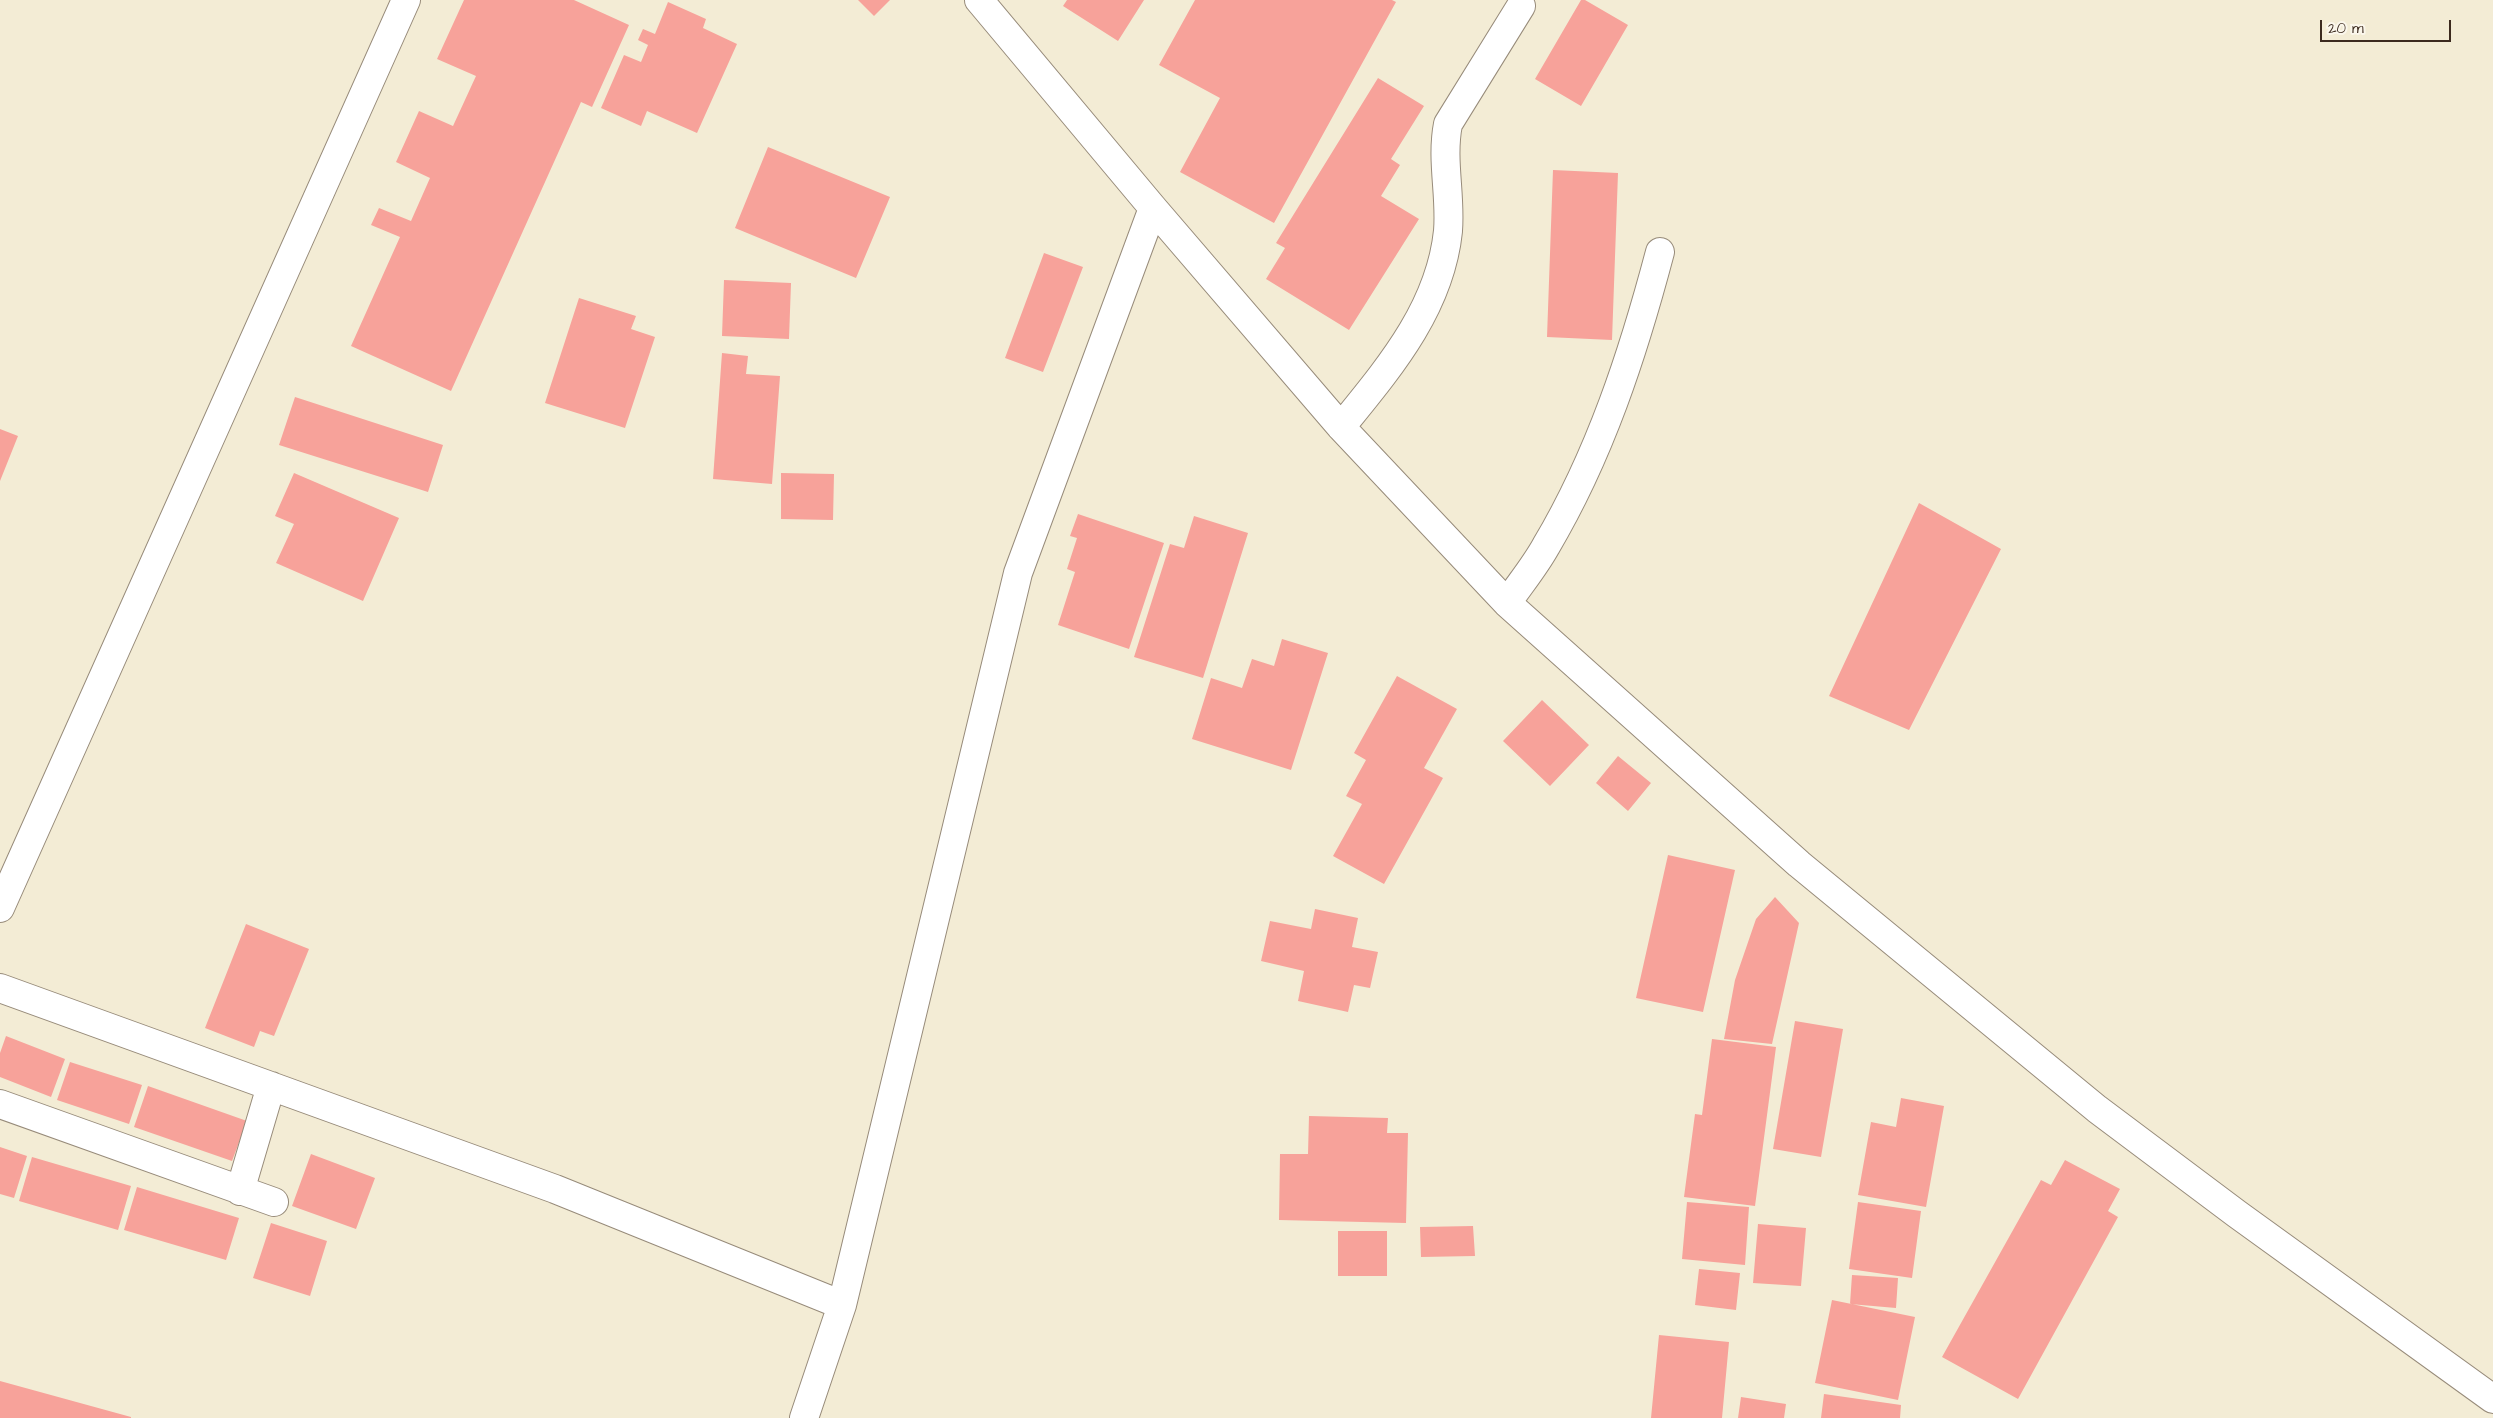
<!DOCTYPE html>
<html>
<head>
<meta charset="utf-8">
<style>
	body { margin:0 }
	#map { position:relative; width:2493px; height:1418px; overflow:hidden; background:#f3ecd5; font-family:"Architects Daughter",sans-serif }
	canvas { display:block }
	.scale { position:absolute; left:2320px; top:20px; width:131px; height:22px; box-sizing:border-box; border:2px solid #3b2a1e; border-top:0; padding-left:6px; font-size:15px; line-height:18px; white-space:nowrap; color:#3b2a1e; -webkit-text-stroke:4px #fbf7ec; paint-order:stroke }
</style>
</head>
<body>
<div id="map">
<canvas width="2493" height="1418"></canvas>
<div class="scale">20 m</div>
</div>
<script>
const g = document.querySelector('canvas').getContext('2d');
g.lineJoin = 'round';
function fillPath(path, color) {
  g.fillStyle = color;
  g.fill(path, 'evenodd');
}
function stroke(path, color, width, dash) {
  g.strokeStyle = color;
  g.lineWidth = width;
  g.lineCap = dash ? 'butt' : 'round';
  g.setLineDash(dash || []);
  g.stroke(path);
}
fillPath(new Path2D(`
	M464,0H574L629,25L592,107L581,102L451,391L351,346L400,237L371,225L379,208L411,221L430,178L396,162L419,111L453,126L476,76L437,59Z
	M858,0H890L874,16Z
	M1067,0H1144L1118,41L1063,6Z
	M1195,0H1392L1396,2L1274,223L1180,172L1220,98L1159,65Z
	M1581,0H1585L1628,25L1581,106L1535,79Z
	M668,2L706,19L703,28L737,44L697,133L647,111L641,126L601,108L624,55L641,62L648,45L638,40L643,29L655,34Z
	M1378,78L1424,106L1391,159L1400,165L1381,196L1419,219L1349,330L1266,279L1285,248L1276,243Z
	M768,147L890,197L856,278L735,228Z
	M1553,170L1618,173L1612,340L1547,337Z
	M1044,253L1083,267L1043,372L1005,358Z
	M724,280L791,283L789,339L722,336Z
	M579,298L636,316L631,329L655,337L625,428L545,403Z
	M722,353L748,356L746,374L780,376L772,484L713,479Z
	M295,397L443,445L428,492L279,445Z
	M0,429L18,436L0,481Z
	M294,473L399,518L363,601L276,563L294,524L275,516Z
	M781,473L834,474L833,520L781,519Z
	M1919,503L2001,549L1909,730L1829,696Z
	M1078,514L1164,543L1129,649L1058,625L1075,572L1067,569L1077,538L1070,536Z
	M1194,516L1248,533L1203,678L1134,657L1170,544L1184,548Z
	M1282,639L1328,653L1291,770L1192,739L1211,678L1242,688L1252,659L1274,666Z
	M1397,676L1457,709L1424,768L1443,778L1384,884L1333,856L1362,804L1346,796L1366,760L1354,753Z
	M1542,700L1589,745L1550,786L1503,741Z
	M1618,756L1651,783L1628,811L1596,783Z
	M1668,855L1735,870L1703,1012L1636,998Z
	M1775,897L1799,923L1772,1044L1724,1039L1735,980L1756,919Z
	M1315,909L1358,918L1352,947L1378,952L1370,988L1354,985L1348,1012L1298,1001L1304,971L1261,961L1270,921L1311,929Z
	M246,924L309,949L274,1036L260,1031L254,1047L205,1028Z
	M1795,1021L1843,1029L1821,1157L1773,1149Z
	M6,1036L65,1059L51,1097L0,1077V1053Z
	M1712,1039L1776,1047L1755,1206L1684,1197L1695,1114L1702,1115Z
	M70,1062L142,1085L129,1124L57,1100Z
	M148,1086L247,1121L232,1161L134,1127Z
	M1901,1098L1944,1106L1926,1207L1858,1195L1871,1122L1896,1127Z
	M1309,1116L1388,1118L1387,1133H1408L1406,1223L1279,1220L1280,1154H1308Z
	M0,1147L27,1156L14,1198L0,1194Z
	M311,1154L375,1178L356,1229L292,1206Z
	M32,1157L131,1186L118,1230L19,1201Z
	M2065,1160L2120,1189L2108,1211L2118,1217L2018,1399L1942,1357L2041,1180L2051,1185Z
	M137,1187L239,1218L226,1260L124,1230Z
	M1687,1202L1749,1207L1745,1265L1682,1259Z
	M1858,1202L1921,1211L1912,1278L1849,1269Z
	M271,1223L327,1241L310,1296L253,1278Z
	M1758,1224L1806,1228L1801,1286L1753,1283Z
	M1473,1226L1475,1256L1421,1257L1420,1227Z
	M1338,1231H1387V1276H1338Z
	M1699,1269L1740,1273L1736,1310L1695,1305Z
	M1852,1275L1898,1278L1896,1308L1850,1304Z
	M1832,1300L1915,1317L1898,1400L1815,1383Z
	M1659,1335L1729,1342L1722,1418H1651Z
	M0,1381L131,1417V1418H0Z
	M1824,1394L1901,1405L1900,1418H1821Z
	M1741,1397L1786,1404L1784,1418H1738Z`), '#f7a29a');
const minor = new Path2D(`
	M979,0L1153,208L1341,427L1507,603L1799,864L2097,1109L2237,1214L2493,1399
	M1341,427C1388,369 1440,309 1448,231C1451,195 1441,160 1448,124L1521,6
	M1507,603C1520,584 1535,566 1546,546C1600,455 1633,354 1660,252
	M0,908L406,0
	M0,988L555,1189L842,1305
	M0,1104L274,1202
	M240,1191L271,1086
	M804,1418L842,1305L1018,573L1153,208`);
stroke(minor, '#978b7a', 30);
stroke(minor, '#fff', 28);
</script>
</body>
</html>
